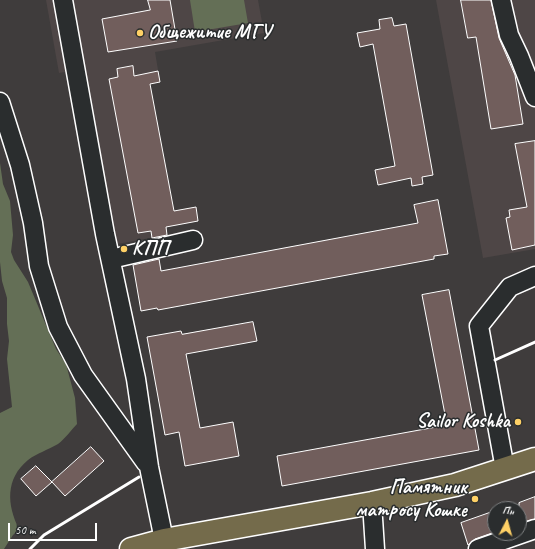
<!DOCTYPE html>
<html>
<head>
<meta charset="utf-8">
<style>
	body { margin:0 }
	#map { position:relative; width:535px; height:549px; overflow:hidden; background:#3f3c3c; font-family:Caveat,sans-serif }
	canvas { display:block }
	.north { position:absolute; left:487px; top:501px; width:40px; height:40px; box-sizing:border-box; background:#2a2d2e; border:1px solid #7f8182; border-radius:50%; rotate:6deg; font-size:11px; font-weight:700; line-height:16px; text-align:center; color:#fff }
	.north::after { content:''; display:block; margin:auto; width:14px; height:18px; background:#ffd166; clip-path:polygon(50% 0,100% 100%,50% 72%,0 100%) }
	.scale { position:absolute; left:8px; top:523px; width:89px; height:18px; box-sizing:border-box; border:2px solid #fff; border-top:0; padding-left:5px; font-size:12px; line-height:14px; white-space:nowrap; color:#fff; -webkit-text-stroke:3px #2a2d2e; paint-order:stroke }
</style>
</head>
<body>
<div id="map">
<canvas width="535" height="549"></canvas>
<div class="north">Пн</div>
<div class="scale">50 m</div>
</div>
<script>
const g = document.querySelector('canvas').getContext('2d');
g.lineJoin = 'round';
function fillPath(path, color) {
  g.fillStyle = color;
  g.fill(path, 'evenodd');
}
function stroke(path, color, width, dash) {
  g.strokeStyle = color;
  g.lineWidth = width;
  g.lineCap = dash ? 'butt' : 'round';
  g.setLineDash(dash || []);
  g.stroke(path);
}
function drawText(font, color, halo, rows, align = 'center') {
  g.font = font + ' Caveat,sans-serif';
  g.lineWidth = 3;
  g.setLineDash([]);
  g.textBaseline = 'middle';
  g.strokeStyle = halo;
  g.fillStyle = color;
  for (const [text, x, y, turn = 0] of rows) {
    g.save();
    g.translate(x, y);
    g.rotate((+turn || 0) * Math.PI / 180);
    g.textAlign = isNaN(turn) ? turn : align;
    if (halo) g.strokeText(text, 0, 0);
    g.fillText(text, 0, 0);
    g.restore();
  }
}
fillPath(new Path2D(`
	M46,0H258L264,33L155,52L160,82L150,84L173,211L195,207L198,221L166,227L167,235L112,245L82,69L59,73Z
	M436,0H535V249L483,258Z`), '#4e4646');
fillPath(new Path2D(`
	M190,0H244L248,23L195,32Z
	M0,163L3,184L10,201L13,235L11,252L14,260L28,282L56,349L66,364L75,398L77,424C71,430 65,439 58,444C48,450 37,453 28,460C5,479 7,505 19,529L13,535L4,549H0V413L12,407L7,359L9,341L7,324V298L2,281L0,262Z`), '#646f56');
const building = new Path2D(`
	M148,0H170L177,41L108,52L102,19L150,10Z
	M461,0H491L499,38L515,75L523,124L491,129L476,37L468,38Z
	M392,18L394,26L406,24L433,175L422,177L423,184L412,186L411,178L378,185L375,170L395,166L373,44L360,47L357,33L380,29L379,20Z
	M133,66L134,76L158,71L160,82L150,84L174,211L196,207L198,221L166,227L167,235L152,238L151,231L138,233L109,79L118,77L117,69Z
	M535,141V245L512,250L506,218L510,217L509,210L527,207L515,144Z
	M438,200L448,254L434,256V259L158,310L157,308L141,311L133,265L159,259L161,271L418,223L414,205Z
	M449,290L479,450L282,486L277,456L447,425L422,295Z
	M253,322L257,341L186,354L200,428L233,422L239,456L185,466L179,432L165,435L147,337L181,331L182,334Z
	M91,447L104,461L65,496L52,482Z
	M36,466L52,482L36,496L21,479Z
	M535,497V519L519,523V503Z
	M495,511V532L475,539L468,545L461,523Z`);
fillPath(building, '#715e5c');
stroke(building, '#fff', 1);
const minor = new Path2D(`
	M63,0L105,234L136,379L149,467L164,540
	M501,0L509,35L519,56L535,97
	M0,102L20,165L33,223L39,266L58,327L83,375L146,463
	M111,259L193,240
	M505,469L479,326L510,287L535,276
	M372,503L375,549
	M478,549L535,529`);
const major = new Path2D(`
	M131,549L164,540L372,503L455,485L535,459`);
stroke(minor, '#fff', 21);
stroke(major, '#fff', 25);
stroke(minor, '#2a2d2e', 18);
stroke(major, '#746b4b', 22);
stroke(new Path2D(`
	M495,360L535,342
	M30,549L44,535L139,477`), '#fff', 3);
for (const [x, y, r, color] of [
	[140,33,4,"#ffd166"],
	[124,249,4,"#ffd166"],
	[518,422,4,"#ffd166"],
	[475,499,4,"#ffd166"]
]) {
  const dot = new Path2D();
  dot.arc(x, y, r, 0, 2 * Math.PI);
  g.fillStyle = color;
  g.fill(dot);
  stroke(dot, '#2a2d2e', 1.5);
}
drawText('bold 20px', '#fff', '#2a2d2e', [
	["Общежитие МГУ",148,33],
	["КПП",132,249],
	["Sailor Koshka",510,422,"right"],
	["Памятник",467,488,"right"],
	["матросу Кошке",467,511,"right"]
], 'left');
</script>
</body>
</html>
